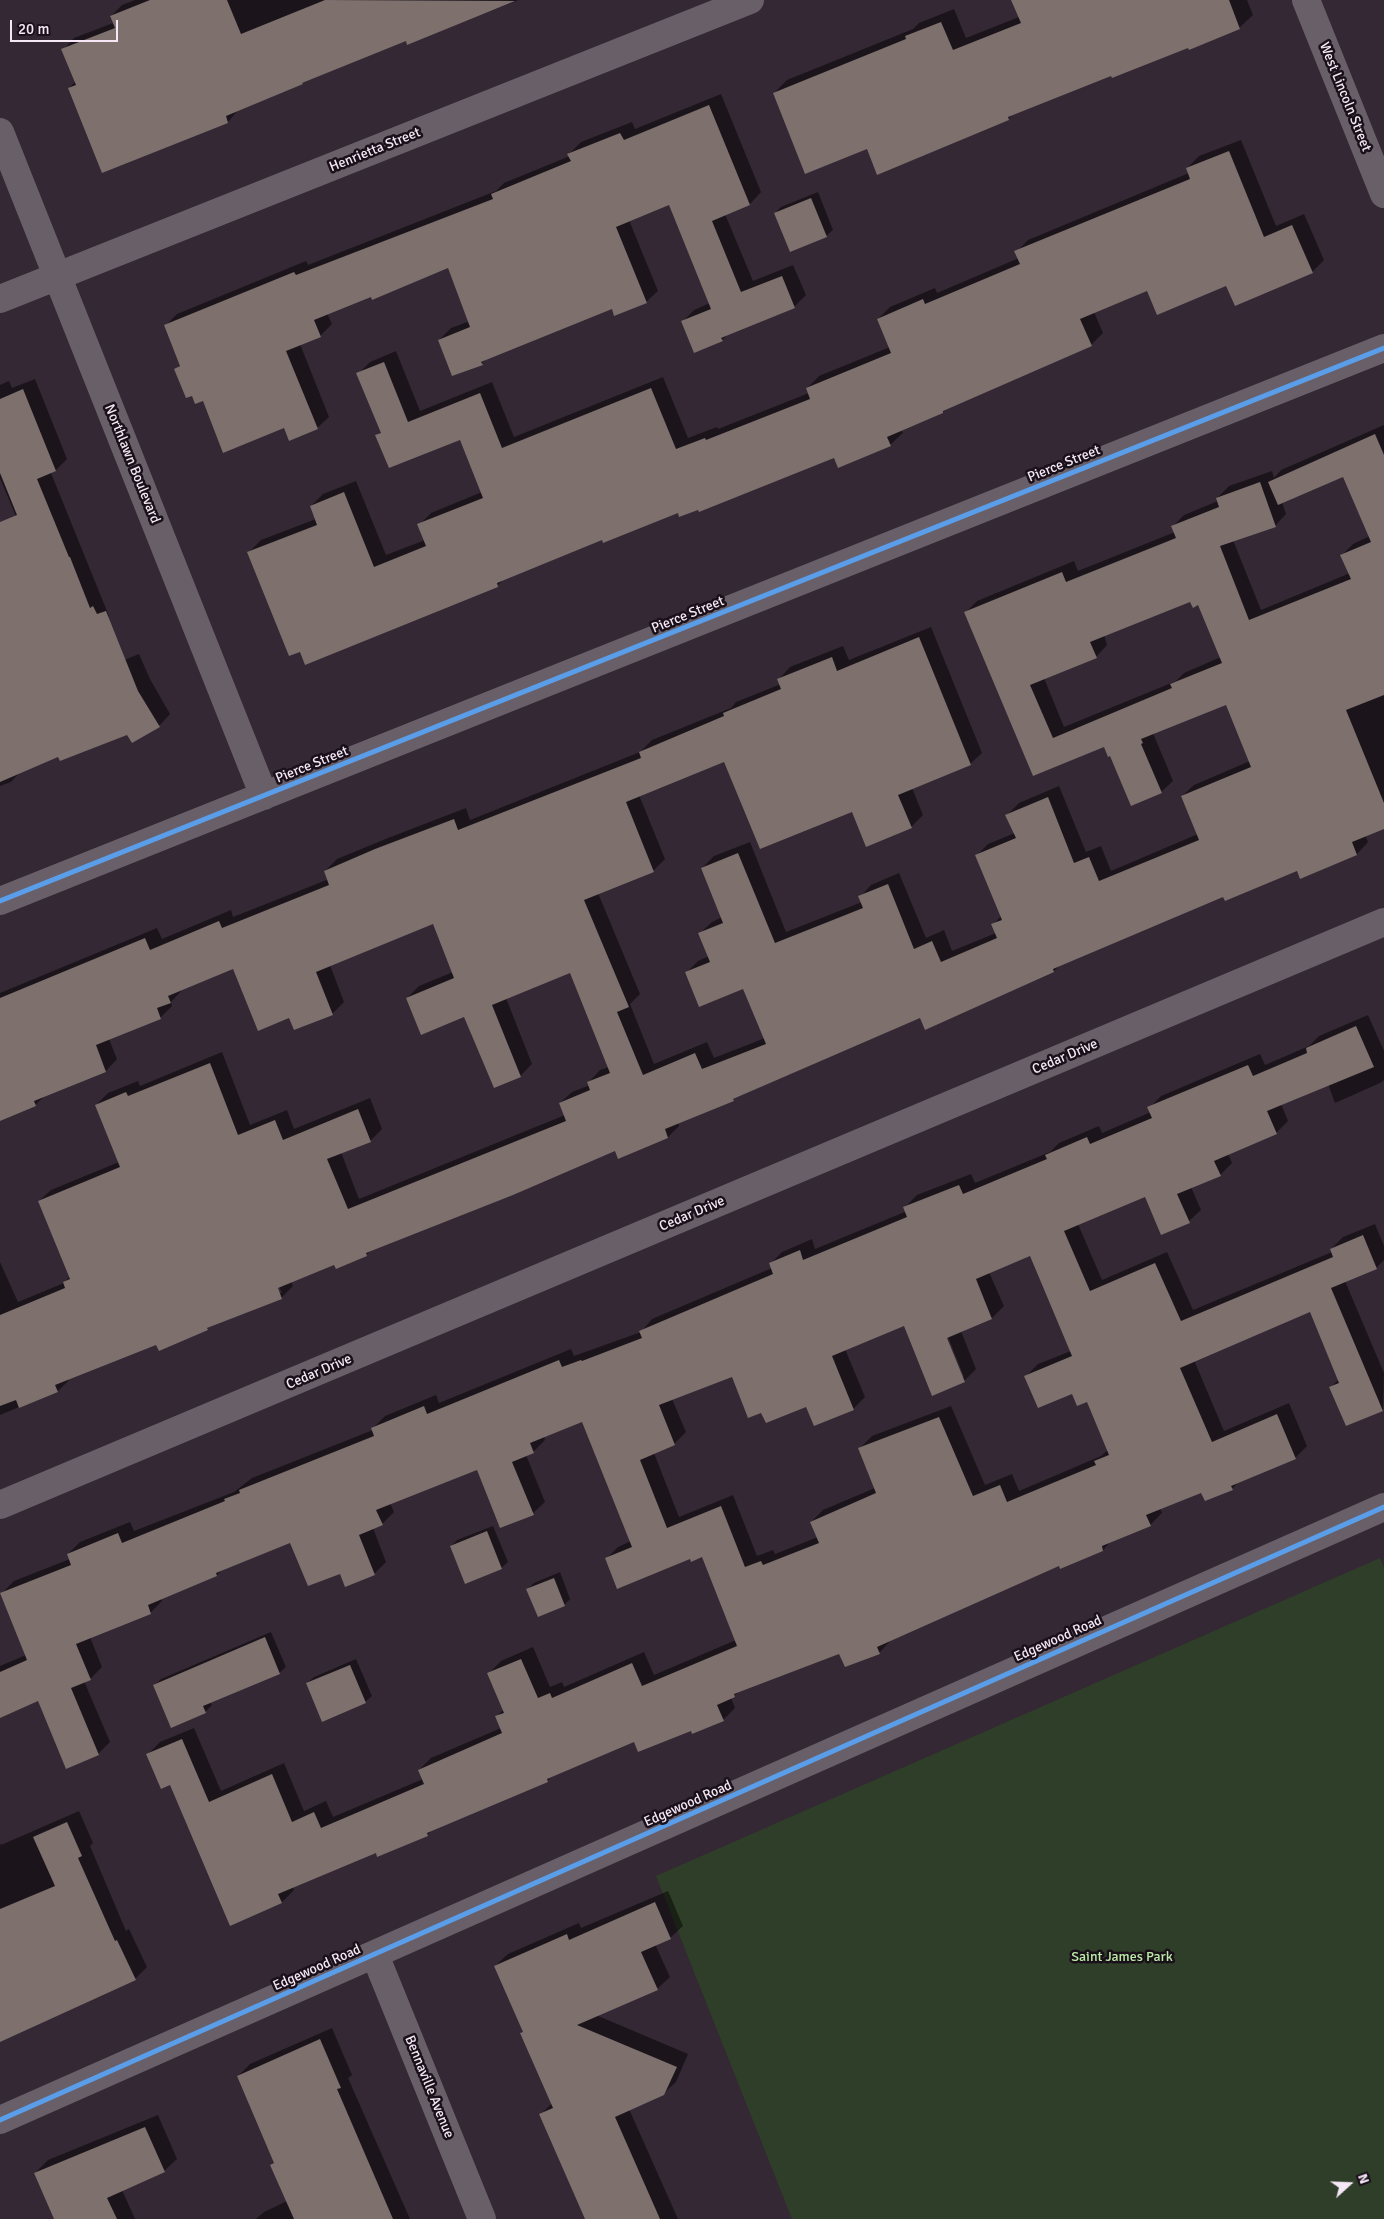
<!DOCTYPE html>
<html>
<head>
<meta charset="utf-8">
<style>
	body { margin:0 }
	#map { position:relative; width:1384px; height:2219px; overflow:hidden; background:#332834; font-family:Signika,sans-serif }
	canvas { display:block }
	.north { position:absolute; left:1324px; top:2159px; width:50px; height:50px; -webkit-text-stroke:4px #1a101a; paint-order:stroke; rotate:70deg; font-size:14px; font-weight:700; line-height:20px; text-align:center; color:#f5e7f5 }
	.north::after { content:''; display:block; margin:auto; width:18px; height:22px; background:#f5e7f5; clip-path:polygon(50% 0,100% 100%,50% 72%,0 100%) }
	.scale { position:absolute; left:10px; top:20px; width:108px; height:22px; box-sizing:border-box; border:2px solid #f5e7f5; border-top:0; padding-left:6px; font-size:15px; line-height:18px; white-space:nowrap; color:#f5e7f5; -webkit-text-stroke:4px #1a101a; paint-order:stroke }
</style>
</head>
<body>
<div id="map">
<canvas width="1384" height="2219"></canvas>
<div class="north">N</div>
<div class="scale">20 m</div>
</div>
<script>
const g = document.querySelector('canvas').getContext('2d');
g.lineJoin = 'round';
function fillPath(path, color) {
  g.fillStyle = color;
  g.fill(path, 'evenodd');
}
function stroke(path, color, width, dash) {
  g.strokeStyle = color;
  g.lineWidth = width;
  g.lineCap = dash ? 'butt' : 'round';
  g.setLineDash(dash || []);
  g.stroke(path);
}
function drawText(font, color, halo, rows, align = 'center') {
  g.font = font + ' Signika,sans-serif';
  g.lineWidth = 5;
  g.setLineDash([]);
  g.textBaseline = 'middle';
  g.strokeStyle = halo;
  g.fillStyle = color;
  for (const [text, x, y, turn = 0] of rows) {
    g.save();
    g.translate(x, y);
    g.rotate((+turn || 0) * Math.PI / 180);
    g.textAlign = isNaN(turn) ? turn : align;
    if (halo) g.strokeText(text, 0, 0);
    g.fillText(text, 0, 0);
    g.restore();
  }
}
fillPath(new Path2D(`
	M1380,1558L1384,1568V2219H792L656,1876Z`), '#2f3e28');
fillPath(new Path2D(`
	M135,0H519L408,43L406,39L239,109L228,122L103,172L69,88L76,81L63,50L74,38L113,23L110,17L122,5Z
	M1013,0H1247L1253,15L1239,28L1112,74L1013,114L1008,119L867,148L774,93L787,80L913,29L919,23L954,9L966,38L1019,17Z
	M721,94L761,192L750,204L725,214L753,281L793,265L806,295L794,307L729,333L722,340L682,322L694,310L710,303L670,204L629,220L658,291L646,302L612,308L488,358L482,363L439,340L451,328L470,321L448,267L327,313L332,324L320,336L300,344L329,417L317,428L284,427L203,400L176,369L181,364L165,326L177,314L306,261L308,265L496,191L504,183L570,156L569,154L581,142L632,122L635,129Z
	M1241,140L1276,226L1304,214L1324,260L1312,272L1227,285L1147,289L1094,312L1103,333L1091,345L947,408L943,412L901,430L903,433L890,445L835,456L699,508L678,511L602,538L505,578L498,585L249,552L261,540L316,519L311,506L323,494L356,481L386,555L425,540L419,525L431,513L482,492L460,438L377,436L382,431L358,374L370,362L396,351L420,411L492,382L514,437L663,377L688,438L717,427L718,429L809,393L807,388L819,376L890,347L878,319L890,307L935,288L937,293L1019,258L1016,252L1028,240L1189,173L1187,168L1199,156Z
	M818,192L833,230L826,236L775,213L781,207Z
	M35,379L67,459L56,470L51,473L109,616L97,628L0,643V576L35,562L0,478V385L9,381L12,388Z
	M1384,425V827L1365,835L1368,842L1357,854L1301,877L1298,869L1224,895L1061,964L1054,971L920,1017L678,1123L679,1126L668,1137L615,1149L371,1250L366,1255L335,1264L291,1281L293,1286L281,1298L211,1325L207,1329L157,1343L68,1378L69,1380L58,1391L0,1415V1262L18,1302L64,1283L70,1276L39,1201L51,1190L119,1162L96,1105L108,1093L138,1081L140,1086L222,1052L250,1125L287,1110L294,1129L370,1098L382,1129L371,1140L341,1152L359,1199L565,1115L560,1103L572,1092L590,1085L589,1082L600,1070L609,1067L571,971L506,998L532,1064L520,1076L465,1016L407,998L419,986L453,972L433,923L330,965L344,1002L333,1013L295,1029L290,1016L233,968L182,990L171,1002L172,1006L160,1018L109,1039L117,1059L106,1071L46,1095L35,1105L0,1120V993L157,928L162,939L231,910L233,917L329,879L325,871L337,859L388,838L466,808L470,820L640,752L652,740L731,708L736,702L781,684L779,679L790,667L843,646L849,660L931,627L982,753L970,764L912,788L923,815L911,827L852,810L725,760L639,795L665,859L653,871L598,893L640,994L630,1004L654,1064L707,1042L714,1058L765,1038L744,988L687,972L698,961L709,956L700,933L712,922L722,917L702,868L714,856L750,842L786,932L862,902L860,897L871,885L899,873L926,938L944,930L952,951L996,933L993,925L1001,916L976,856L988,844L1015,833L1007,815L1019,803L1059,786L1086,852L1101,846L1111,871L1198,834L1182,796L1194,785L1250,761L1227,703L1153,733L1173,781L1161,792L1111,755L1104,746L1034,774L966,612L977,601L1074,561L1078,571L1175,532L1173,526L1184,515L1218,501L1217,498L1229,486L1272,471L1274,478L1281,470ZM1344,476L1370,536L1353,544L1342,555L1350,573L1261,610L1233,540L1275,526L1286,514L1282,502ZM1191,600L1199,604L1221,657L1184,673L1176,681L1064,727L1044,678L1096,657L1107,645L1104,635ZM275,1282H277L282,1293H279Z
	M139,654L150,679L170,714L159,726L128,733L59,756L20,772L11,782L0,786V710Z
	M1368,1015L1384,1051V1080L1380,1083L1335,1103L1328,1084L1281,1104L1288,1121L1276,1133L1228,1154L1232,1163L1220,1175L1191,1187L1201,1210L1189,1221L1145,1196L1078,1224L1102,1280L1167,1252L1193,1310L1332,1252L1331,1249L1343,1237L1375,1224L1384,1246V1260L1376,1268L1345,1281L1384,1373L1383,1410L1347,1425L1331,1387L1339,1379L1310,1310L1194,1360L1224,1431L1289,1403L1307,1446L1295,1458L1239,1481L1232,1489L1202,1491L1160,1508L1162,1513L1150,1525L1111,1541L1103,1550L1060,1565L891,1640L880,1652L846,1666L840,1652L741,1690L731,1698L735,1708L723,1720L692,1729L634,1740L552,1776L547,1781L433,1829L427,1835L376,1851L292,1886L294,1890L282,1902L231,1924L171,1783L148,1754L160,1742L194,1728L221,1791L284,1763L304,1811L326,1801L333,1817L423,1779L419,1770L431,1758L501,1728L496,1717L504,1709L489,1673L501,1661L533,1647L550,1687L562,1682L564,1687L644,1652L654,1675L736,1640L703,1555L606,1559L618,1547L631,1541L583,1420L544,1436L545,1440L533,1452L526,1455L545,1502L533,1513L477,1468L390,1503L394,1512L382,1524L373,1528L386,1562L374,1574L340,1572L290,1542L224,1568L217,1575L161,1598L162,1601L150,1613L90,1637L102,1667L90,1679L84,1681L110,1742L98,1754L38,1700L0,1716V1666L26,1655L2,1593L14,1581L70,1559L68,1554L80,1542L130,1522L134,1531L234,1492L252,1478L373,1430V1428L385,1416L436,1395L439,1403L571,1349L574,1356L641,1332L652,1319L772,1268L770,1264L782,1252L812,1239L815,1249L907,1211L905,1207L917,1195L971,1174L975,1183L1050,1152L1059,1143L1099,1126L1102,1133L1151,1112L1149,1108L1161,1096L1260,1054L1265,1065L1309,1046L1319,1036ZM1031,1254L1071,1351L1038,1364L1026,1376L1073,1392L1087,1400L1108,1450L1101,1456L1019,1491L1012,1474L985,1485L951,1406L872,1436L860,1448L875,1488L823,1510L811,1522L818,1537L775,1554L773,1550L757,1556L733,1495L679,1517L654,1453L674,1444L686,1432L672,1399L733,1375L762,1411L806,1405L853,1409L865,1397L845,1349L905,1324L964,1381L976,1369L961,1331L992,1318L1004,1306L989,1272ZM946,1332L964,1377H961L944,1333Z
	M493,1526L508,1562L501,1568L451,1546L457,1540Z
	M560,1572L570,1599L564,1605L528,1589L534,1583Z
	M271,1632L286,1667L279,1673L210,1702L212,1705L205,1712L172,1726L155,1685L161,1679Z
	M356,1659L372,1696L365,1702L307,1683L314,1677Z
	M79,1811L93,1843L90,1846L126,1931L129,1929L147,1967L135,1979L0,2041V1843L1,1845Z
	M668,1891L683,1926L670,1938L655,1944L670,1977L657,1989L596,2015L688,2054L676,2082L663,2094L629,2109L678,2219H595L541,2114L552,2103L521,2034L524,2031L495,1966L508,1954L579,1923L581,1928Z
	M332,2028L352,2075L348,2078L410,2219H256L264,2212L287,2201L271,2165L275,2162L238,2076L250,2064Z
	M158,2115L177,2159L164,2171L122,2190L135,2219H55L35,2173L48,2160Z`), '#0007');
fillPath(new Path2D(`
	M150,0H227L241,34L325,0L515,1L407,45L406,41L302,83L303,84L226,116L228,123L102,173L68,88L76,85L61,49L115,28L110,16Z
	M1011,0H1229L1240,29L1189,50L1188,48L1112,78L1111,76L1008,117L1009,120L877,175L867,149L805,174L773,93L906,39L905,36L941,22L953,50L1021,23Z
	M709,105L750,205L712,221L741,292L782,276L795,308L721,338L723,341L694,353L681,321L711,309L669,205L616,227L647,303L614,316L612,309L481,362L483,365L452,376L438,340L470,327L448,268L372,300L371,297L314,320L321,337L286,351L318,429L289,441L284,428L223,453L203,401L195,404L192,396L186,398L174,369L180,366L164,325L294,272L296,275L493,199L491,194L571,161L567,154L620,133L624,140Z
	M1229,151L1264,237L1292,225L1313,273L1235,306L1226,286L1157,315L1147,291L1080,319L1092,346L943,411V413L887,437L891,446L838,468L834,458L699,512L698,510L679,517L678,513L603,543L602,540L497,583L498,587L305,665L300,652L289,656L247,552L317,525L310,506L344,492L374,567L426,546L417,524L483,498L460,440L389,468L375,435L381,433L356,373L384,362L408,422L480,393L502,448L651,388L676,449L705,438L706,440L810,399L806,388L891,353L877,319L923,299L925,304L1020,264L1014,251L1190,179L1186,168Z
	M811,198L827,237L790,252L774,213Z
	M23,389L56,471L37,479L69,557H70L90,608L93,606L97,614L106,611L138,691L160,727L132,743L127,735L60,761L58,757L0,782V522L17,515L0,473V399Z
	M1375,434L1384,455V695L1346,710L1384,803V829L1352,842L1357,855L1300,879L1297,871L1225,901L1223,897L1053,969L1054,972L925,1030L920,1018L733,1099L734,1101L665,1129L668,1138L618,1159L615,1151L513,1195L366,1253L367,1256L336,1269L334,1265L278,1288L282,1299L207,1328L208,1330L159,1351L156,1345L55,1385L58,1392L19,1408L16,1400L0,1406V1315L65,1288L63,1282L70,1279L38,1201L120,1167L95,1105L126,1092L128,1096L210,1063L238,1135L275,1120L283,1140L358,1109L371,1142L327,1159L348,1209L566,1121L559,1103L590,1090L587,1082L610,1073L570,973L492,1005L521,1077L494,1088L464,1017L421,1035L406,998L454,978L433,924L316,972L333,1015L294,1030L289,1018L258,1031L233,969L168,996L171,1003L157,1008L161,1019L96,1045L106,1072L34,1101L36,1106L0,1121V998L145,938L150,950L219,921L222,928L329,885L324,871L375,849L454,819L458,830L641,758L639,752L724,716L723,713L781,689L777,679L832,657L837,671L919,637L971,765L898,795L912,828L866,847L852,812L760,849L724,762L626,802L654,872L584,900L629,1007L617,1012L643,1075L695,1053L702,1069L766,1044L743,989L699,1007L685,972L710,962L698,933L723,923L701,868L738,853L775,943L863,908L858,896L888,884L914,949L932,941L941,962L997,938L991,924L1002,920L975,855L1016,838L1005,815L1048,797L1074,863L1089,857L1099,881L1199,840L1181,796L1251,767L1226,705L1141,739L1143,743L1141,744L1162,793L1131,806L1110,756L1108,757L1104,747L1033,776L964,612L1062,572L1066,582L1176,538L1171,526L1219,507L1216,498L1260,482L1276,527L1220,546L1249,620L1351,579L1340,555L1371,542L1343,477L1278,505L1268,482ZM1190,602L1193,608L1198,605L1222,663L1170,684L1172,688L1053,738L1030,685L1097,658L1090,642Z
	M1356,1026L1374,1067L1267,1111L1277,1134L1214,1161L1221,1176L1177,1194L1190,1223L1161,1235L1145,1197L1064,1231L1090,1291L1155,1263L1181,1321L1333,1257L1330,1249L1363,1235L1377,1269L1331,1288L1383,1411L1346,1426L1329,1387L1339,1383L1310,1312L1180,1368L1212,1442L1277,1414L1296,1459L1231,1486L1233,1490L1205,1501L1201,1493L1146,1515L1151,1526L1102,1546L1103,1551L1060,1569L1059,1566L877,1647L880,1654L845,1667L839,1654L734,1694L735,1697L717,1705L724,1721L692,1734L691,1731L638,1752L634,1742L547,1779L548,1782L427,1833L428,1836L377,1857L376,1853L278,1894L282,1903L230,1926L170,1785L161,1789L146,1754L182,1739L209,1802L272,1774L292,1822L314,1812L321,1828L424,1784L418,1770L502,1733L495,1716L504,1713L487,1673L521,1659L538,1698L550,1693L552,1698L632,1663L642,1686L737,1646L702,1557L691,1562L690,1559L617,1589L605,1558L632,1547L582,1422L530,1443L534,1453L512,1462L534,1515L500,1528L477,1470L376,1510L383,1525L359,1535L375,1575L345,1587L340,1574L308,1586L290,1543L216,1573L217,1576L148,1605L151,1614L76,1644L91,1680L71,1688L99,1755L66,1769L38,1701L0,1718V1672L27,1660L0,1593L71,1565L67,1554L118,1533L122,1543L225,1501L224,1499L240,1493L239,1490L374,1436L371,1428L424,1406L427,1414L559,1360L562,1367L581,1360L582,1361L642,1338L639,1331L773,1274L769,1263L800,1250L803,1260L907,1217L903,1207L959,1185L963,1194L1047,1159L1045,1155L1087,1137L1090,1144L1152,1118L1147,1107L1248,1065L1253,1076L1307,1053L1306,1048ZM1030,1256L1072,1356L1024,1376L1038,1408L1072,1394L1077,1406L1087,1402L1109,1455L1094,1461L1096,1465L1007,1502L1000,1485L973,1496L939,1417L858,1448L876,1493L810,1522L819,1543L763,1565L761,1561L745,1567L721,1506L667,1528L640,1460L675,1445L659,1405L732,1377L748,1418L761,1413L766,1423L806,1407L814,1426L854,1410L832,1356L904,1326L932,1396L965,1382L947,1338L992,1319L976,1279Z
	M487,1531L502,1569L465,1584L450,1546Z
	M554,1578L565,1606L538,1617L526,1589Z
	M265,1637L280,1674L203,1706L206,1713L171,1728L153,1685Z
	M350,1665L366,1703L322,1722L306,1683Z
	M67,1822L82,1856L78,1858L115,1941L117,1940L136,1980L0,2042V1909L55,1886L33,1837Z
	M655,1902L671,1939L641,1952L658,1990L577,2025L677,2067L664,2095L615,2117L660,2219H585L539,2114L553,2108L520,2033L523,2032L494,1966L567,1934L569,1940Z
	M320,2039L341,2088L337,2089L393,2219H294L270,2165L274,2163L237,2076Z
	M145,2127L165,2172L107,2198L117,2219H54L34,2173Z`), '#7d706d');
stroke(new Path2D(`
	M0,132L264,796
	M0,299L750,0
	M0,901L1384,348
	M0,1505L1384,922
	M375,1955L482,2219
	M0,2120L1384,1507`), '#695f69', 28);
stroke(new Path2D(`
	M1306,0L1384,194`), '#695f69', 28);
stroke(new Path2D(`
	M0,901L1384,348
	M0,2120L1384,1507`), '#5a9eea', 5);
drawText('14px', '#f5e7f5', '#1a101a', [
	["West Lincoln Street",1345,97,68],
	["Henrietta Street",375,150,-22],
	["Northlawn Boulevard",132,464,68],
	["Pierce Street",1064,464,-22],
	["Pierce Street",688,615,-22],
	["Pierce Street",312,765,-22],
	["Cedar Drive",1065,1057,-23],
	["Cedar Drive",692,1214,-23],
	["Cedar Drive",319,1372,-23],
	["Edgewood Road",1058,1639,-24],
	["Edgewood Road",688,1804,-24],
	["Edgewood Road",317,1968,-24],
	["Bennaville Avenue",429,2087,68]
]);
drawText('14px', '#bbeca7', '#1a101a', [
	["Saint James Park",1122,1957]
]);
</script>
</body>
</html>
